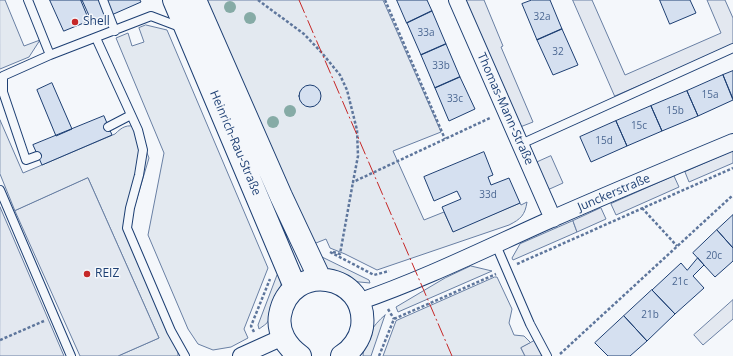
<!DOCTYPE html>
<html>
<head>
<meta charset="utf-8">
<style>
	body { margin:0 }
	canvas { display:block; background:#f4f7fb }
</style>
</head>
<body>
<canvas width="733" height="356"></canvas>
<script>
const g = document.querySelector('canvas').getContext('2d');
g.lineJoin = 'round';
function fillPath(path, color) {
  g.fillStyle = color;
  g.fill(path, 'evenodd');
}
function stroke(path, color, width, dash) {
  g.strokeStyle = color;
  g.lineWidth = width;
  g.lineCap = dash ? 'butt' : 'round';
  g.setLineDash(dash || []);
  g.stroke(path);
}
function drawText(font, color, halo, rows, align = 'center') {
  g.font = font + ' "Open Sans",sans-serif';
  g.lineWidth = 3;
  g.setLineDash([]);
  g.textBaseline = 'middle';
  g.strokeStyle = halo;
  g.fillStyle = color;
  for (const [text, x, y, turn = 0] of rows) {
    g.save();
    g.translate(x, y);
    g.rotate((+turn || 0) * Math.PI / 180);
    g.textAlign = isNaN(turn) ? turn : align;
    if (halo) g.strokeText(text, 0, 0);
    g.fillText(text, 0, 0);
    g.restore();
  }
}
const green = new Path2D(`
	M0,0H5L24,46L40,40L29,57L0,69Z
	M206,0H383L441,132L393,151L424,220L444,212L453,231L520,203L521,205L527,202C525,215 521,219 509,225L377,270L345,254L330,248L326,239L311,245Z
	M146,25L167,30L268,268L244,329L248,338L231,347L213,350L198,344L188,329L148,235L164,153L116,38L128,33L132,46L144,42L139,28Z
	M0,120L23,173L115,134C122,127 127,124 137,127L149,158L129,225L178,342V356H118L159,338L88,178L15,211L0,174Z
	M573,221L577,232L513,260L512,258L520,244Z
	M322,257L369,280L370,283L349,281L327,269Z
	M471,266L492,271L398,312L396,307L445,278Z
	M282,273C283,285 275,310 269,320C267,324 263,326 259,329L258,325L277,275Z
	M495,277H497L512,309L509,323L514,335L524,336L531,343L521,348L525,356H383L396,321Z
	M385,315L371,356H363C363,340 373,325 385,315Z`);
fillPath(green, '#e3e9f0');
stroke(green, '#687fa3', 1);
const parking = new Path2D(`
	M459,0H484L503,46L501,47L533,122L515,129Z
	M573,0H592L625,75L721,33L707,0H725L733,18V45L615,96Z
	M733,151V163L689,182L685,172Z
	M551,156L563,183L543,192L531,165Z
	M674,176L679,187L616,215L611,204Z
	M88,178L159,338L118,356H80L15,211Z
	M0,207L64,356H0Z
	M601,208L606,219L577,232L573,221Z
	M733,300V319L703,345L694,335Z
	M536,340L544,356H525L521,348Z`);
fillPath(parking, '#e3e8f0');
stroke(parking, '#687fa3', 1);
const building = new Path2D(`
	M50,0H82L91,20L64,31Z
	M81,0H140L141,2L91,24Z
	M397,0H427L432,11L407,23Z
	M532,0H550L562,29L537,40L522,4Z
	M660,0H690L696,13L670,24Z
	M432,11L446,44L421,55L407,23Z
	M562,29L578,65L553,75L537,40Z
	M446,44L460,77L435,88L421,55Z
	M733,71V99L723,75Z
	M723,75L733,100L698,116L687,91Z
	M460,77L475,109L449,121L435,88Z
	M52,83L72,129L56,136L37,90Z
	M299 96a11 11 0 1 1 22 0a11 11 0 1 1-22 0Z
	M687,91L698,116L662,131L651,106Z
	M651,106L662,131L627,146L616,121Z
	M104,116L112,135L42,165L33,145Z
	M616,121L627,146L591,162L580,137Z
	M484,152L493,175L488,177L491,185L509,178L520,203L453,232L442,207L461,199L457,191L434,201L424,177Z
	M733,215V248L717,230Z
	M717,230L733,248V261L715,277L693,253Z
	M698,258L704,265L693,276L704,288L675,314L652,290L681,263L687,270Z
	M652,290L675,314L647,341L624,316Z
	M624,316L647,341L630,356H608L595,343Z`);
fillPath(building, '#d5e0f0');
stroke(building, '#1d3f73', 1);
const service = new Path2D(`
	M28,0L50,55
	M103,0L115,31
	M96,38L138,130L143,150L139,175L130,208L127,228L171,331L185,356
	M108,127L131,115
	M521,144L733,48
	M37,156L26,160L3,92V76L50,55L151,16L180,27
	M0,190L71,356
	M496,245L530,324L547,356`);
const minor = new Path2D(`
	M457,0L553,219
	M358,302C425,279 489,247 554,218C613,192 673,167 733,142
	M241,356L283,337`);
const secondary = new Path2D(`
	M174,0L295,287
	M195,0L281,196L320,279
	M300,356C287,347 277,332 280,315C290,260 369,273 362,327C360,339 352,350 342,356`);
stroke(service, '#1d3f73', 10);
stroke(minor, '#1d3f73', 18);
stroke(secondary, '#1d3f73', 24);
stroke(new Path2D(`
	M258,0L304,34L322,53L340,75L347,90L357,130L358,156L353,182L490,118
	M385,0L445,139
	M642,208L677,246
	M330,252L374,275L389,271
	M333,252L340,254L353,182
	M517,264L733,168
	M388,309L394,319
	M254,332L251,326L270,279
	M0,340L44,321
	M560,354L733,195
	M379,356L394,319L496,274`), '#5e769c', 2.5, [3, 2]);
stroke(service, '#f4f7fb', 8);
stroke(minor, '#f4f7fb', 16);
stroke(secondary, '#f4f7fb', 22);
stroke(new Path2D(`
	M299,0L452,356`), '#c62828', 1, [14, 3, 2, 3]);
g.fillStyle = '#86aba6';
for (const [x, y] of [
	[230,7],
	[250,18],
	[290,111],
	[273,122]
]) {
  g.beginPath();
  g.arc(x, y, 6, 0, 2 * Math.PI);
  g.fill();
}
for (const [x, y, r, color] of [
	[75,22,4,"#c62828"],
	[87,274,4,"#c62828"]
]) {
  const dot = new Path2D();
  dot.arc(x, y, r, 0, 2 * Math.PI);
  g.fillStyle = color;
  g.fill(dot);
  stroke(dot, '#f4f7fb', 1.5);
}
drawText('10px', '#4b6792', null, [
	["32a",542,17],
	["33a",426,33],
	["32",558,52],
	["33b",441,66],
	["15a",710,95],
	["33c",455,99],
	["15b",675,111],
	["15c",639,126],
	["15d",604,141],
	["33d",488,195],
	["20c",714,256],
	["21c",680,282],
	["21b",650,315]
]);
drawText('12px', '#1d3f73', '#f4f7fb', [
	["Shell",83,22],
	["REIZ",95,274]
], 'left');
drawText('12px', '#1d3f73', '#f4f7fb', [
	["Thomas-Mann-Straße",505,109,66],
	["Heinrich-Rau-Straße",235,143,67],
	["Junckerstraße",614,193,-23]
]);
</script>
</body>
</html>
